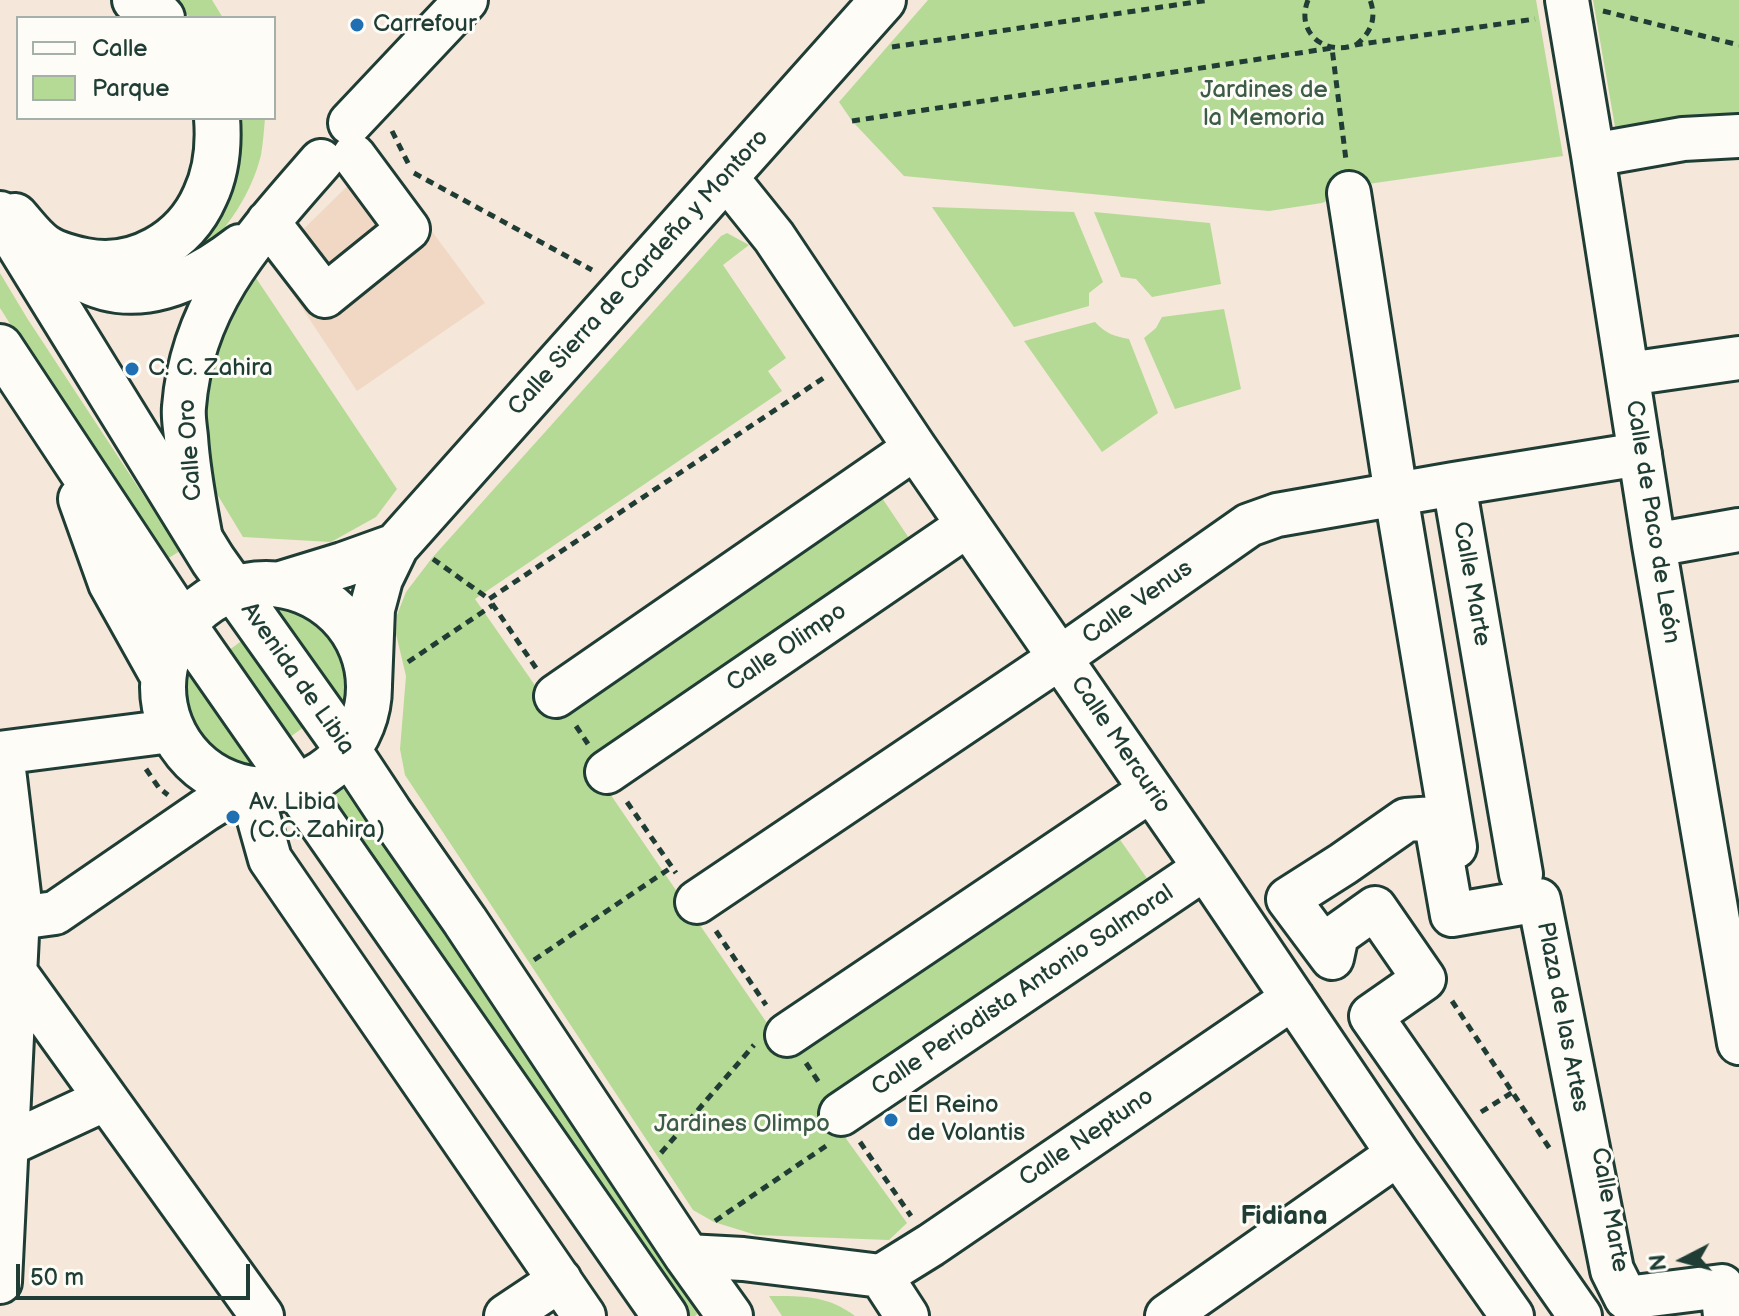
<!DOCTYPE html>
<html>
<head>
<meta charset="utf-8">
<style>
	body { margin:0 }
	#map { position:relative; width:1739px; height:1316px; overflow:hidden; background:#f5e7d9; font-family:"Balsamiq Sans",sans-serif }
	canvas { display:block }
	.legend { position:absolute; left:16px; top:16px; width:260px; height:104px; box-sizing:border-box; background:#fdfcf7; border:2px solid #a4b0a9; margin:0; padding:10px 14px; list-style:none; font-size:24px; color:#1f3d34 }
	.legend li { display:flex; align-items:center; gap:16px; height:40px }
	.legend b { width:40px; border:2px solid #a4b0a9 }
	.north { position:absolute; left:1643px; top:1220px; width:80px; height:80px; -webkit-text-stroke:6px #fdfcf7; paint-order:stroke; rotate:264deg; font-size:22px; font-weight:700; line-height:32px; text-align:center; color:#1f3d34 }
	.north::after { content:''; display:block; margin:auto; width:28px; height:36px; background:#1f3d34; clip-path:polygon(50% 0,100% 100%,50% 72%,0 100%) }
	.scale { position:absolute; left:16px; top:1264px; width:234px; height:36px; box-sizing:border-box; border:4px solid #1f3d34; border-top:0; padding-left:10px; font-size:24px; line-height:28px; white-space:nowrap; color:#1f3d34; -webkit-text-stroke:6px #fdfcf7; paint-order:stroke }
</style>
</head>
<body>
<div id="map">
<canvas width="1739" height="1316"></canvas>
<ul class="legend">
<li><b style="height:10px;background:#fdfcf7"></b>Calle</li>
<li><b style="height:22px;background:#b5da95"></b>Parque</li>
</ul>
<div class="north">N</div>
<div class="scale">50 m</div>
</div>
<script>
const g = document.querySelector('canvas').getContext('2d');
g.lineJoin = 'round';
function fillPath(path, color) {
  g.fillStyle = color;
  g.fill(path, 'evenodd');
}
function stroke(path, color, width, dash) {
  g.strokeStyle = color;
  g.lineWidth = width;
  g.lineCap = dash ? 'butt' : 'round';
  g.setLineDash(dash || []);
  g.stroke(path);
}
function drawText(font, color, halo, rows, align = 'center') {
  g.font = font + ' "Balsamiq Sans",sans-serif';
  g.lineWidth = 6;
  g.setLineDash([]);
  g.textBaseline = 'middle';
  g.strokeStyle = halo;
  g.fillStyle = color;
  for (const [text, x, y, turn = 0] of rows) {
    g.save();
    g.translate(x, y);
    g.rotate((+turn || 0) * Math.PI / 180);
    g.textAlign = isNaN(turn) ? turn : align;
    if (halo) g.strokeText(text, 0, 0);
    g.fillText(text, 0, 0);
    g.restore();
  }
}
fillPath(new Path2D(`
	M377,157L485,303L357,391L271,261Z`), '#f0d8c4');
fillPath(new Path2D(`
	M170,0H212L223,18H191Z
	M928,0H1536L1563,156L1368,184L1322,203L1269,211L904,176L852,121L839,102Z
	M1593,0H1739V124L1617,138Z
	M234,118H265C264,130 263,143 261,155C251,195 228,227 200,256L173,255Z
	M932,207L1074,212L1103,282L1089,293V306L1014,327Z
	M1094,212L1210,223L1221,284L1152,297L1136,279L1121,277Z
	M727,233L749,245L723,265L786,358L768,371L782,391L475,599L550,707L876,489L917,550L593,769L782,1045L1107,821L1153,887L829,1115L907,1223L889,1240L756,1235L714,1222L693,1210L405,775L400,749L406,676L396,634L397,615L406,592L432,558L721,236Z
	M0,273L27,318L180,551L167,559L68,415L0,308Z
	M254,275L397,489L376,517L331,542L243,537L214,489L207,435V376L224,326Z
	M1224,309L1241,389L1175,409L1144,338L1156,328L1162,317Z
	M1095,322C1106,334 1114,336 1129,339L1158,413L1102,452L1024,341Z
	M275,608C318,608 345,641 350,681C352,693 352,702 345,712L274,609Z
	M243,640L304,727L290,737L229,650Z
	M187,667L258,770C245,771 233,765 222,758C192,738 177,702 187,667Z
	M344,786L706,1306L695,1316H685L325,793Z
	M769,1296C802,1296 827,1295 855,1316H782Z`), '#b5da95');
const minor = new Path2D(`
	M1567,0L1593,155L1654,545L1739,1043
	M350,123L466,0
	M1593,155L1683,139L1739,136
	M725,176L774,237L915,448L1205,868L1398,1154L1512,1316
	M1349,193L1393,475
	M268,222L325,296L408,229L354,156
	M47,250C57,259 68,271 80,278C136,310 195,281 240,246
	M1628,374L1739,358
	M1454,484L1521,874
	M1399,513L1455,847
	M200,534C194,501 188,470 186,437C185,427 183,417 184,407C192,302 256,236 321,161
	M1654,545L1739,530
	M556,696L915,448
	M0,753L171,731
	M607,772L968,525
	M251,791L270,859L584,1316
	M697,902L1061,657L1249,525L1277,515L1454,484L1640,454
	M0,917L18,918L55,913L205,810L239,789
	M15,972L262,1316
	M787,1035L1151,790
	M841,1114L1205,868
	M7,1145L106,1099
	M687,1256L743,1259L881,1276L907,1316
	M881,1276L931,1245L1293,998
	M0,1282L19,894L2,753
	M506,1316L560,1280
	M1167,1316L1398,1154
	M1580,1316L1371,1016L1424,979L1375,908L1337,935L1332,958L1288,899L1343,864L1406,820L1435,818L1452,915L1539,900L1612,1270L1626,1298L1722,1286L1725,1316`);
const major = new Path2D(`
	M135,0L154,10L162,18
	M0,214L213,560L348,750L389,812L465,921L687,1256L730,1316
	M15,216C24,226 34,240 45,247C55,254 74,259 85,261C135,271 185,242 205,196C216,173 219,144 217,118
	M0,347L183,624L665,1316
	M81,499L111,583L163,676
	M163 687a103 103 0 1 1 206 0a103 103 0 1 1-206 0Z
	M281,584L343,565L396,546
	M369,685L372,609L380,579L396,546L883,0`);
stroke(minor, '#1f3d34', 48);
stroke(major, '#1f3d34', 50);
stroke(new Path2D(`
	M1308,0C1295,33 1325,56 1355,45L1535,19
	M1603,11L1739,45
	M1356,45C1371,33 1377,18 1370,0
	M892,47L1209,0
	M852,121L1332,48L1346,160
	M392,131L409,165
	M414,173L592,270
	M433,559L489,599
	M408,662L493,605
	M536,668L489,599L825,377
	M576,726L588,744
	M146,769L159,788L168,795
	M627,802L676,873
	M716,931L766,1005
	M534,960L672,867
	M1452,1001L1550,1149
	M806,1063L820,1084
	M1481,1112L1513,1092
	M860,1142L911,1216
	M661,1153L754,1045
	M715,1221L826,1146`), '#1f3d34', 5, [8, 6]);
stroke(minor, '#fdfcf7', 42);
stroke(major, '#fdfcf7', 44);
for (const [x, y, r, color] of [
	[357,25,8,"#1f6fb2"],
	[132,369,8,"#1f6fb2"],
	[233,817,8,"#1f6fb2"],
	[891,1120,8,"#1f6fb2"]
]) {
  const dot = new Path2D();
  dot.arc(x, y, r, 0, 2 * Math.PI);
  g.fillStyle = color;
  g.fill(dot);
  stroke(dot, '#fdfcf7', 3);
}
drawText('24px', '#1f3d34', '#fdfcf7', [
	["Carrefour",373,25],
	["C. C. Zahira",148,369],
	["Av. Libia",249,803],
	["(C.C. Zahira)",249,831],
	["El Reino",907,1106],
	["de Volantis",907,1134]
], 'left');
drawText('24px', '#3d5c47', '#fdfcf7', [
	["Jardines de",1264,91],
	["la Memoria",1264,119],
	["Jardines Olimpo",742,1125]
]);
drawText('24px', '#1f3d34', '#fdfcf7', [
	["Calle Sierra de Cardeña y Montoro",639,273,-48],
	["Calle Oro",191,450,-94],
	["Calle de Paco de León",1652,522,81],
	["Calle Marte",1471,584,80],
	["Calle Venus",1138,603,-35],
	["Calle Olimpo",787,648,-34],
	["Avenida de Libia",297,679,55],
	["Calle Mercurio",1120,745,56],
	["Calle Periodista Antonio Salmoral",1023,991,-34],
	["Plaza de las Artes",1562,1017,79],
	["Calle Neptuno",1087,1138,-34],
	["Calle Marte",1609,1210,80]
]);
drawText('bold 26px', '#1f3d34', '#fdfcf7', [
	["Fidiana",1284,1217]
]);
</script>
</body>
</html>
